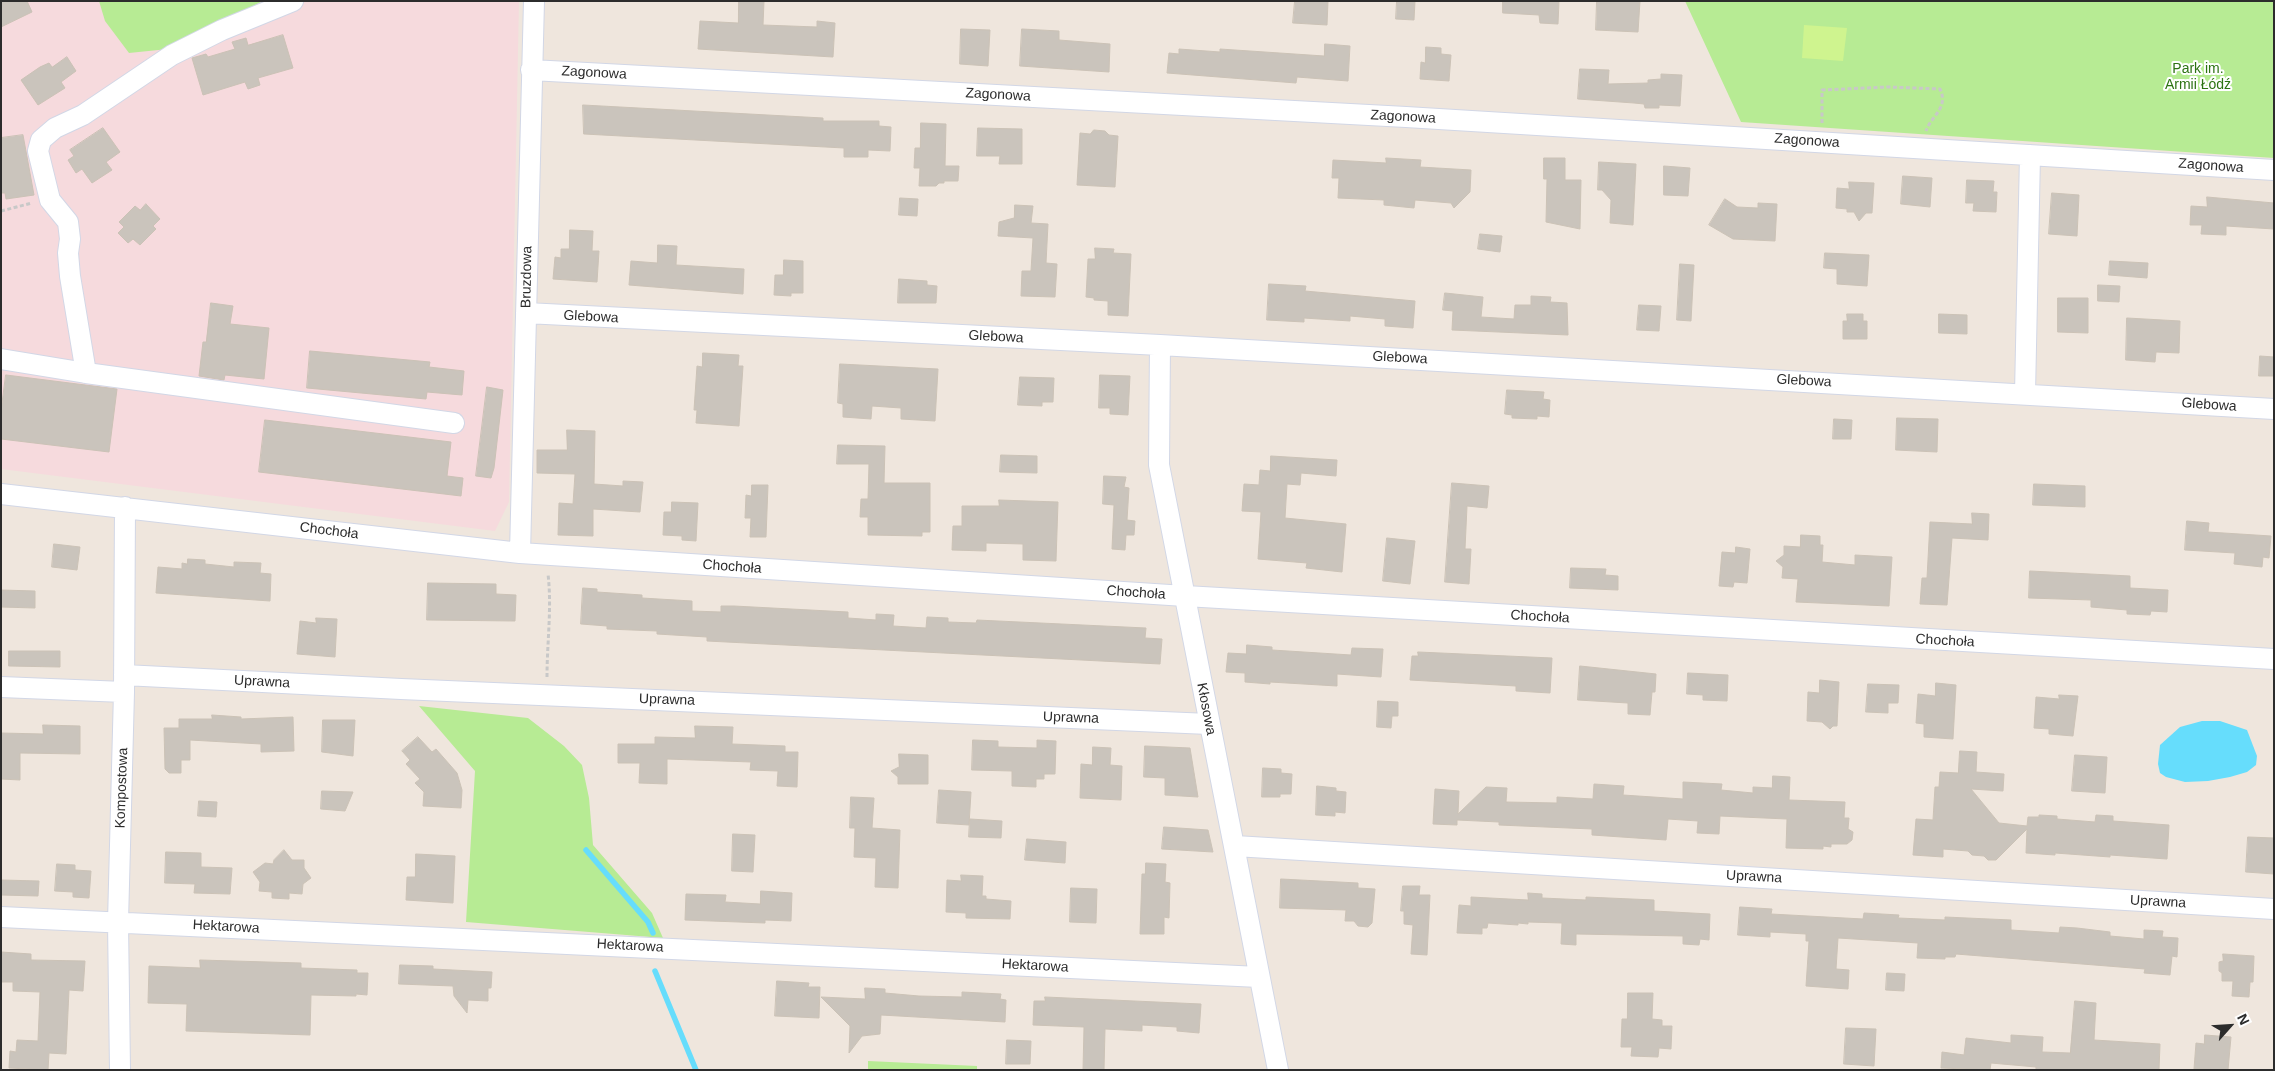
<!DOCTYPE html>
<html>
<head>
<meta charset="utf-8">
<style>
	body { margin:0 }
	#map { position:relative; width:2275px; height:1071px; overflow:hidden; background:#efe6dd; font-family:Helvetica,sans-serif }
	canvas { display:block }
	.frame { position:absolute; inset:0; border:2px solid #2c2c2c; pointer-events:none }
	.north { position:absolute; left:2205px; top:1001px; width:50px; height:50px; -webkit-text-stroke:4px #fff; paint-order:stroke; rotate:64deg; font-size:14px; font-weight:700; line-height:20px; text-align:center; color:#2c2c2c }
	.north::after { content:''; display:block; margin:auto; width:18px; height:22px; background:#2c2c2c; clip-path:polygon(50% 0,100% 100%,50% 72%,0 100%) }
</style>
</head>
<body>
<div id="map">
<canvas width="2275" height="1071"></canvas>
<div class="frame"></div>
<div class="north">N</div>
</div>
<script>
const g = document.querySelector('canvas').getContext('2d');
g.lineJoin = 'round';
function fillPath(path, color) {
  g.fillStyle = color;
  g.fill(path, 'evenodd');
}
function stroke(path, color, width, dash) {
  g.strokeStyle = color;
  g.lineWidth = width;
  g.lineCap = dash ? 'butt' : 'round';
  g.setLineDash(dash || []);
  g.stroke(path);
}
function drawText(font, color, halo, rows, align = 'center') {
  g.font = font + ' Helvetica,sans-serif';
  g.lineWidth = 4;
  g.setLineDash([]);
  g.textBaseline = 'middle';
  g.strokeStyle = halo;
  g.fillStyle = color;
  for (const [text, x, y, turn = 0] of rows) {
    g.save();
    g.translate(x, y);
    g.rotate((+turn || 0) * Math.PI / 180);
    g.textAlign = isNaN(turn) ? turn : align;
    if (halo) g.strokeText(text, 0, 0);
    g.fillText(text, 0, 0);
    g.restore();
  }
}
fillPath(new Path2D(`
	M1,1H519L509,502L495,531L1,469Z`), '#f6dadd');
fillPath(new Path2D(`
	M99,1H263L168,49L129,53L105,21Z
	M1685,1H2274V158L1741,122Z
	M419,706L528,718L564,746L582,765L589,798L593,845L652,913L663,938L466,922L475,771Z
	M868,1061L977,1066V1070H868Z`), '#b7eb94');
fillPath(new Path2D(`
	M1804,25L1847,28L1843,61L1802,58Z`), '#cff48f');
fillPath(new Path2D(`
	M2202,721H2220L2247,730L2257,756L2256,765L2247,772L2230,777L2208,781L2185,782L2166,777L2160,773L2158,764L2160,745L2180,727Z`), '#66ddfc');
stroke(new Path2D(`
	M586,850L648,922L653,933
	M655,971L696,1070`), '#66ddfc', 5.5);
const building = new Path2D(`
	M1,1H27L32,12L1,27Z
	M739,1H764L763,25L817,27V21L835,23L833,57L698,49L700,21L738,23Z
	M1295,1H1328L1327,25L1293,23Z
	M1397,1H1415L1414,20L1396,19Z
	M1503,1H1559L1558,24L1540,23L1539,15L1503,13Z
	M1597,1H1640L1638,32L1596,30Z
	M961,29L990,30L988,66L960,64Z
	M1022,29L1059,31V40L1110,44L1109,72L1020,66Z
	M283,35L293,68L258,78L260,85L248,89L245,82L203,95L192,58L206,54L208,57L235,49L232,42L246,38L248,45Z
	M1325,44L1350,46L1348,81L1297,77L1296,83L1167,73L1169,53L1179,54V49L1220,52V49L1324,56Z
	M1426,47L1441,48V54L1451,55L1449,81L1420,79L1421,62L1425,63Z
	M67,57L76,71L61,82L65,88L38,105L21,80L40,67L49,63L52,67Z
	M1580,69L1609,70L1608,84L1648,83V80L1661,79V74L1682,75L1680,106L1659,105V108H1645L1644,104L1634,103L1578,99Z
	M583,105L823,118V121H879V126L891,127L890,151L868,150V157H844V148L584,134Z
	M921,123L946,124L945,166H959L958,181H944V183H939L936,186H919L920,168H914L915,148H920Z
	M103,128L120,152L106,162L112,170L92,183L82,169L76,173L68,160L74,156L70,150Z
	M978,128L1022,129V164H999L1000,156H977Z
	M1094,130L1105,131L1109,135L1118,136L1115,187L1077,185L1080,133L1090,134Z
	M23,135L34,195L6,199L5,193H1V138Z
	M1386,158L1421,160L1420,167L1471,170L1470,192L1454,208L1451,203L1415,200L1414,208L1384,205V200L1338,198L1339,178H1332L1333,160L1386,163Z
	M1544,158H1565V180H1581L1580,229L1546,222L1547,179H1544Z
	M1599,162L1636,164L1633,225L1610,223L1611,200L1602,190H1598Z
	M1664,166L1690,168L1688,196L1664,195Z
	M1903,176L1932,178L1930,207L1901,204Z
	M1967,180L1994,181L1993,192H1997L1996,212L1973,211L1974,203H1966Z
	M1849,182L1874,183L1872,213H1866L1859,221L1854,212H1847V209L1836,208L1837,188L1849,189Z
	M2052,193L2079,195L2077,236L2049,234Z
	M2207,197L2274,203V229L2226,226V235L2201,234L2202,225H2190L2191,206L2207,207Z
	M900,198L918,199L917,216L899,215Z
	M1725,199L1737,207L1758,208V203L1777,204L1775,241L1733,239L1709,225Z
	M146,204L160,219L153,226L156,229L140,245L133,239L128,243L118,233L124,227L119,222L135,206L140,210Z
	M1015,205L1033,206L1031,223L1048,224L1046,263L1057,264L1055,297L1021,296L1022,271H1031L1033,238L998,236L999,222L1014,218Z
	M570,230L593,231L592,251H599L597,282L553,279L555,257L561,258V249H569Z
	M1480,234L1502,236L1500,252L1478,249Z
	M658,245L677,246L676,265L744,269L743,294L629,285L631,261L657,263Z
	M1095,248L1114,249L1113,253L1131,254L1128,316L1108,315V301L1094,300V298L1086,297L1088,259H1095Z
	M1825,253L1869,255L1867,286L1837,284V269L1824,268Z
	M784,260L803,261V293H791V296L774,295L775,275H783Z
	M2110,261L2148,263L2147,278L2109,275Z
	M1680,264L1694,265L1691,321L1677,320Z
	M899,279L927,281V285L937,286L936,303H898Z
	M1269,284L1306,286L1305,291L1415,301L1413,328L1385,326V319L1350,316V321L1304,318V322L1267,320Z
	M2098,285L2120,286L2119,302L2098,301Z
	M1445,293L1483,297L1481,317L1514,319L1515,305H1531V296L1551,297L1550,302L1567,303L1568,335L1452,330L1453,311L1443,310Z
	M2058,298H2088V333L2058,332Z
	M211,303L233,306L230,324L269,328L264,379L225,375L224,380L199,376L203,342H206Z
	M1639,305L1661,306L1659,331L1637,330Z
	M1847,314H1863V321H1867V339H1843V321H1847Z
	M1939,314L1967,315V334L1939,333Z
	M2127,318L2180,321L2179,353L2156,352L2155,362L2126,360Z
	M310,351L430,362L429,367L464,371L462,395L427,392L426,399L307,388Z
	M703,353L739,355L738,366H743L739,426L696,423L697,410H694L697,366L702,367Z
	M2260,356L2274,357V376H2259Z
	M840,364L938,369L935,421L901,419V408L872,406L871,419L843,417V404L838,403Z
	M6,375L117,389L109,452L1,439V411Z
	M1100,375L1130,376L1128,415L1110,414V408H1099Z
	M1020,377L1054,378L1053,402H1042V406L1018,405Z
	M487,387L503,390L494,468L491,478L476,476Z
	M1507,390L1544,392L1543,399L1550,400L1549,417L1537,416V419L1512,418V415L1505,414Z
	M1897,418L1938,419L1937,452L1896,450Z
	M1834,419L1852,420L1851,439H1833Z
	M265,420L451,442L447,476L463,478L461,496L259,472Z
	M567,430L595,431L594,484L623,486V481L643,482L640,512L593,509V536L558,535L559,503L573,504L575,474L537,473V450H567Z
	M838,445L885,446L884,483H930V532H922V536L868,535V517H860L861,499H868L869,464H837Z
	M1001,455L1037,456V473L1000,472Z
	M1271,456L1337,460L1336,476L1301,473L1300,485L1287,484L1285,518L1346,524L1342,572L1306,568L1307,563L1258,559L1261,512L1242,511L1244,484L1259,485L1260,470L1270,471Z
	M1104,476L1126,477L1124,487L1129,488L1127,520L1135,521L1134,535H1126L1125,550L1112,549L1114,505L1103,504Z
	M1452,483L1489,486L1487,508L1467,506L1465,549H1471L1469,584L1445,582Z
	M2034,484L2085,486V507L2033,505Z
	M752,485H768L766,537H750L751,518H745L746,495L751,496Z
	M999,500L1058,502L1056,561L1023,560V544L986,543V551L952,550L953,526H962V506H999Z
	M672,502L698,503L696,541L682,540V536L663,535L664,512H671Z
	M1972,513L1989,514L1988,540L1952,538L1947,605L1920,604L1922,578H1927L1930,522L1972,524Z
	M2187,521L2209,523L2208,532L2271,536L2269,558L2263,557L2262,567L2234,564L2235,553L2185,550Z
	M1801,535L1820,536V545H1823L1822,562L1855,565V555L1892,557L1889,606L1796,602L1798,579L1782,578L1783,567L1776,561L1784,555V546L1800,547Z
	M1387,538L1415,541L1410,584L1383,581Z
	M54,544L80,547L77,570L52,567Z
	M1736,547L1750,549L1747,583L1734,582L1733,587L1719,586L1722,552L1735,553Z
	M188,559L205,560V564L234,567V562L261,563L260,573L271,574L270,601L156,593L158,567L182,569V563L187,564Z
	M1571,568L1606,569L1605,575L1618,576V590L1570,588Z
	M2030,571L2130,576V588L2168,590L2167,612L2151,611L2150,615L2127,614V610L2091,607V600L2029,598Z
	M428,583L496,584V594L516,595L515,621L427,620Z
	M583,588L597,589V592L642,595V598L692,601V611L721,612V606H734L848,612V618L876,620V614L894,615L893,626L926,628L927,617L948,618V622L976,623L977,620L1146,628L1145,638L1162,639L1160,664L707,641V637L657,634V631L607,629V626L581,624Z
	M1,590L35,591V608L1,607Z
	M316,618L337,619L335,657L297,654L300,621L316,623Z
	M1247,645L1272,647V650L1351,655L1352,648L1383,649L1381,677L1337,674V686L1270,682V684L1245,682V673L1226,672L1228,653L1246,654Z
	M9,651H60V667L9,666Z
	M1418,652L1552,658L1550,693L1516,691V686L1410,680L1412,656H1418Z
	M1580,666L1656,674L1655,692H1652L1650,715L1628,714V703L1578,700Z
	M1688,673L1728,675L1727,701L1703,700V695L1687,694Z
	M1820,680L1839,682L1837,726H1833L1830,729L1822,722L1807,721L1808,692L1819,693Z
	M1936,683L1956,685L1953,739L1924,737V724L1916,723L1918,694L1935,696Z
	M1868,684L1899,685L1898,703H1888V713L1866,712Z
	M2059,695L2078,696L2073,736L2049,734V729L2034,728L2036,697L2059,699Z
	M1378,701L1398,702V716H1392L1391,728L1377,727Z
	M212,715L241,717V719L293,717L294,751L261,752V744L190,740V760H181V773H169L165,769L164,728H179V719H212Z
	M323,720H355L353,756L322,752Z
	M43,725L80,726V754L20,753V780L1,779V733L43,734Z
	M695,726L733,727L732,744L785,746V752H798L797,787L777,786L778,771L750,770L751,762L667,759V784L639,783L640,763H618V744H655V737L695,738Z
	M418,737L432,752L436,749L457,773L462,790L461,808L423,806L424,792L415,783L420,779L406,764L410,760L402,751Z
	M973,740L998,741V747L1037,748V740L1056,741L1055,774H1044V779H1036V787L1012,786V771L972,770Z
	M1145,746L1190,748L1198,797L1165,795V778L1144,777Z
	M1093,747L1111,748L1110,765L1122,766L1121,800L1080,798L1081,764L1092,765Z
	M1960,751L1977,752L1976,772L2004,774L2003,791L1971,789L1999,823L2027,826L2028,817H2039V815L2057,816V819L2095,822L2096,815L2113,816V821L2169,825L2167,859L2110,855V857L2055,853V855L2026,853L2027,829L1996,860H1988L1984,856L1972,855L1968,851L1943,849V857L1913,855L1916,819L1933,820L1935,787H1939L1940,772L1958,773Z
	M899,754L928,755V784H898V777L891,771L899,767Z
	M2075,755L2107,757L2105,793L2072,791Z
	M1263,768L1281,769V773L1292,774L1291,794H1280V797H1262Z
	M1773,776L1790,777L1789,800L1845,802L1844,818H1849L1848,829L1853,832L1852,840L1847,844H1831V847L1823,846V849L1786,848L1787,819L1720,816L1719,834L1697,833L1698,821L1668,819L1666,840L1592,835V829L1499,825V822L1457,820V825L1433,824L1435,789L1459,791L1458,814L1486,787L1507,788L1506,802L1557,803V797L1593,799L1594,784L1624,786L1623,795L1683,799V782L1722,784L1721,790L1753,793V787L1772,788Z
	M1317,786L1336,788V791L1346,792L1345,813L1335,812V816L1316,815Z
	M939,790L971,792L969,825L937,823Z
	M322,791L353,792L345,811L321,809Z
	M851,797L874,798L872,828L900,830L898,888L875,887L876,858L854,857L855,828H850Z
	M199,801L217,802L216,817L198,816Z
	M970,819L1002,821L1001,838L969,837Z
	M1164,827L1208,830L1213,852L1162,849Z
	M733,834L755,835L753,872L732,871Z
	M2248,837L2274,838V874L2246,872Z
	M1027,839L1066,842L1065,863L1025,860Z
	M284,850L292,860H304V868L311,878L303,884L302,894L289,893V899L272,898V892L259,891L260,882L253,872L265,863L273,864L274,860Z
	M166,852L201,853V867L232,868L230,894L194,893L195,884L165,883Z
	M416,854L455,856L453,903L406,900L407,877H415Z
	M1146,863L1166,864L1165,882L1170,883L1169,918L1164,917V934H1140L1142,874H1145Z
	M57,864L75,865V870L91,871L89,898L73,897V892L55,891Z
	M961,875L983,876L982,896H986V899L1011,901L1010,919L966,918V913L946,912L947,880L961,881Z
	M1281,879L1358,883V888L1375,889L1372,923L1368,927L1358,926L1354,921H1345L1346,910L1280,908Z
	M2,880L39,881L38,896L1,895Z
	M1403,886H1420L1419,895H1430L1427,955L1411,954L1413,925L1404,924V911H1401Z
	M1071,888L1097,889L1096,923L1070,922Z
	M761,891L792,893L791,921L765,920V923L685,920L686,894L726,895L725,902L760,904Z
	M1528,893L1542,894V898L1586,900V897L1654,900V911L1710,914L1709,940L1700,939L1699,945L1683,944V936L1576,934V945L1561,944L1562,923L1528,922V924L1518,923V925L1488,923L1487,928H1482V934L1457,933L1459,905L1471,906V897L1528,900Z
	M1740,907L1772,909L1771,914L1863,919L1864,913L1899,915L1898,918L1945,920V917L2011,920V930L2059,933L2060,927L2077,928L2110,932V936L2144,939V930L2163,931L2162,937L2178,938L2177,957L2172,956L2170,975L2144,973L2145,969L1956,954L1955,957H1945V959L1917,958L1918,943L1838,938L1836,969L1849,970L1848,989L1806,986L1809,941H1806V934L1770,932V937L1738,935Z
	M1,952L31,954V960L85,961L83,991L69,990L66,1054L49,1053L48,1070L9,1068L10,1051L16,1052L17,1040L38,1041L40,992L13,991V982H1Z
	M2223,954L2254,956L2253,982H2250L2249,997L2232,996L2233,981H2222V973L2219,971V962L2223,961Z
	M200,960L301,963V968L357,970V973H368L367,995L356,994V996L311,995L310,1035L186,1031L187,1004L148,1003L149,966L200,968Z
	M400,965L433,966V969L492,972L491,988H488V1001L468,1000L467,1013L454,996L453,986L399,984Z
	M1887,973L1905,974L1904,991L1886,990Z
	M777,981L809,983L808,987H820L819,1018L775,1016Z
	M865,988L885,989V993L919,996L962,997V992L1001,994L1000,999L1006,1000L1005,1022L881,1015L880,1034L862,1036L849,1053L850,1026L821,997L865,999Z
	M1628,993H1653L1652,1019L1662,1020V1026H1672L1671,1049L1659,1048L1658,1057L1631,1056L1632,1047H1621L1622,1019H1627Z
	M1045,997L1201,1004L1199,1033L1177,1031V1027L1142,1025V1031L1105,1029L1104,1070H1083L1084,1027L1033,1025L1034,1001H1045Z
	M2075,1001L2096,1003L2094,1040L2160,1044L2159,1070H2036V1067L1991,1063L1990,1070L1941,1068L1942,1052L1964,1055L1966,1038L2011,1043V1035L2043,1037L2042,1052L2070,1053Z
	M1846,1028L1876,1029L1874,1066L1844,1064Z
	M2205,1035L2231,1037L2228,1070L2194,1069L2196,1043L2204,1044Z
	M1007,1040L1031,1041L1030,1064H1006Z`);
fillPath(building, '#cac4bc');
stroke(building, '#cbc2b6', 1);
const minor = new Path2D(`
	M531,70L1406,117L2274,170
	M526,313L1160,345L2274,409
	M1160,345L1159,465L1278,1070
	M1,359L86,373L454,423
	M86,373L70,276L68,253L70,239L68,222L50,200L38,151L41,140L55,128L83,115L172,55L222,30L293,1
	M2025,394L2030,155
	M1,494L520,553L1185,596L2274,659
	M520,553L534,1
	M124,675L401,689L1209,724
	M1,687L124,692
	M1235,846L2274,909
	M1,917L1259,977
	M120,1070L118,922L124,692L125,507`);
stroke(minor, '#d2d7e6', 22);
stroke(new Path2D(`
	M1822,123V90L1888,87L1940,89C1949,108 1931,116 1926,131
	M1,211L32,203
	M547,677C547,642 552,608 548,574`), '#c8c8c8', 3, [4, 2.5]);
stroke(minor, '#fff', 20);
drawText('14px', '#2d7313', '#fff', [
	["Park im.",2198,69],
	["Armii Łódź",2198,85]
]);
drawText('14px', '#2c2c2c', '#fff', [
	["Zagonowa",594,73,3],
	["Zagonowa",998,95,3],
	["Zagonowa",1403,117,3],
	["Zagonowa",1807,141,4],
	["Zagonowa",2211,166,4],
	["Bruzdowa",527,277,-89],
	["Glebowa",591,317,3],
	["Glebowa",996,337,3],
	["Glebowa",1400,358,3],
	["Glebowa",1804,381,3],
	["Glebowa",2209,405,4],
	["Chochoła",329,531,7],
	["Chochoła",732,567,4],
	["Chochoła",1136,593,4],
	["Chochoła",1540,617,3],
	["Chochoła",1945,641,3],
	["Uprawna",262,682,3],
	["Uprawna",667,700,2],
	["Kłosowa",1206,709,79],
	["Uprawna",1071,718,2],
	["Kompostowa",122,788,-88],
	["Uprawna",1754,877,3],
	["Uprawna",2158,902,3],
	["Hektarowa",226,927,3],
	["Hektarowa",630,946,3],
	["Hektarowa",1035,966,3]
]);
</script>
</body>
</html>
